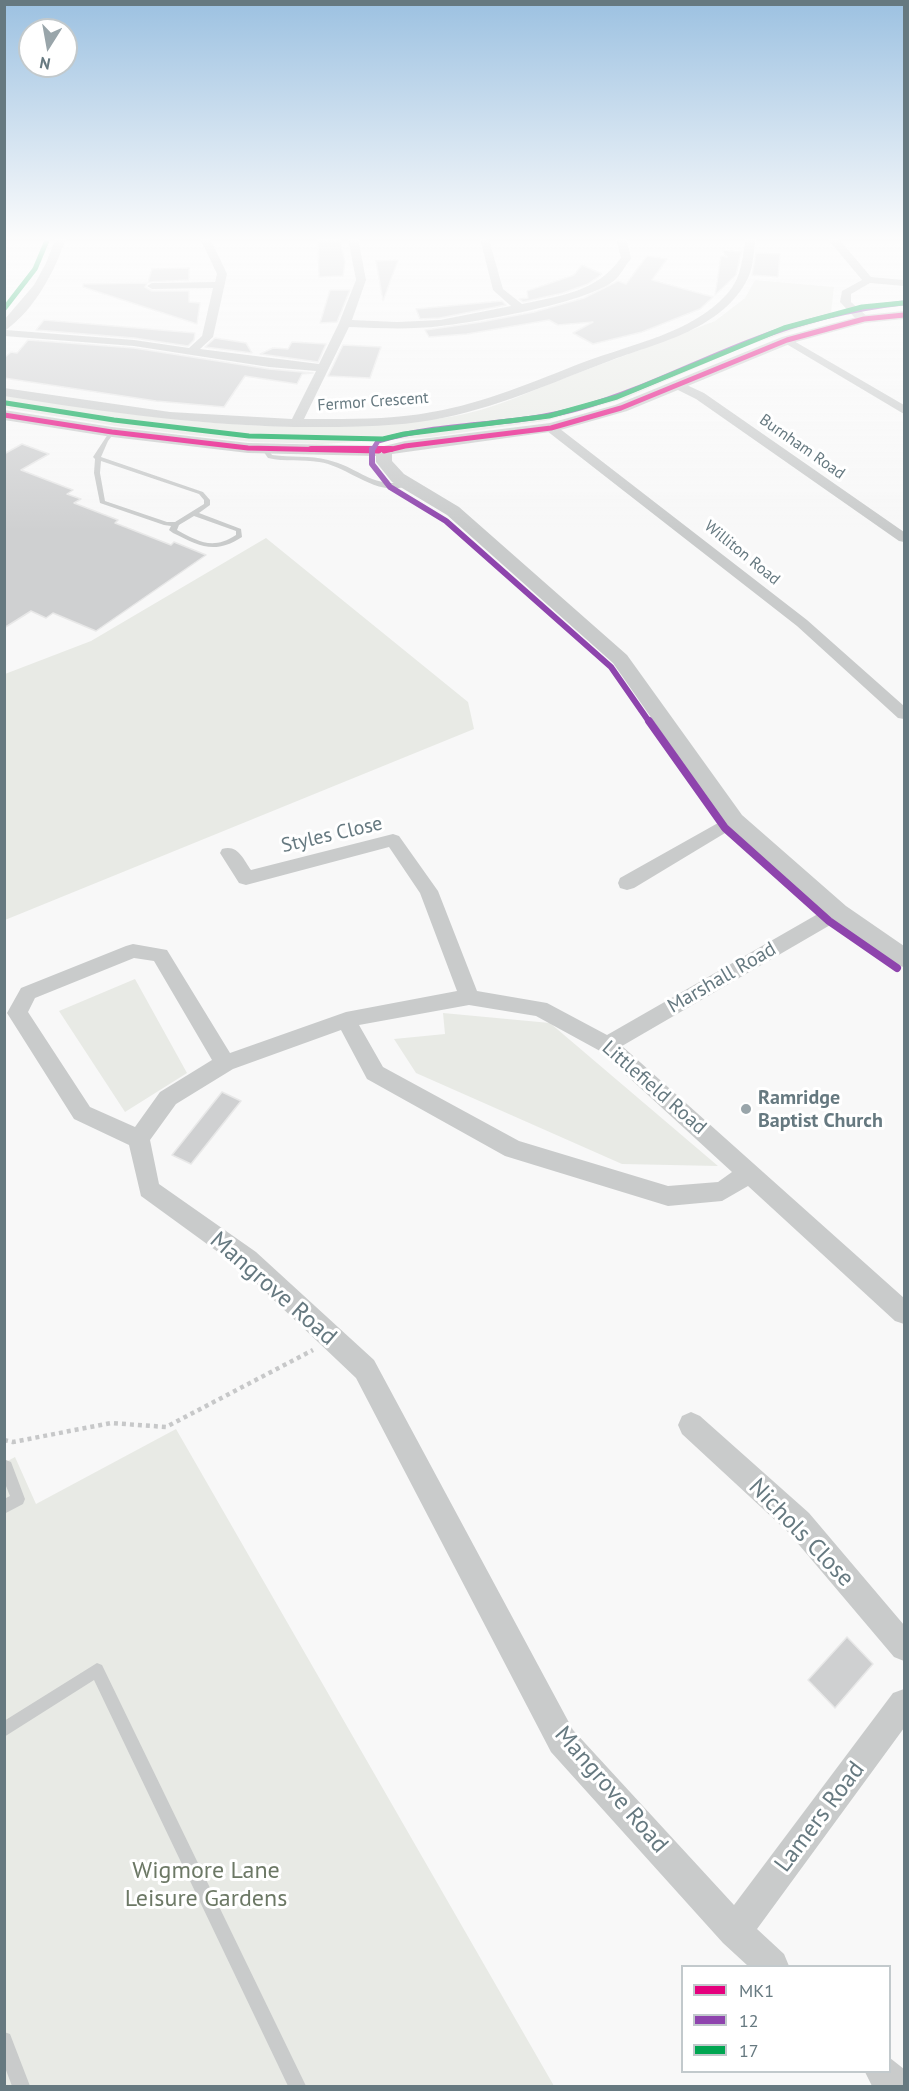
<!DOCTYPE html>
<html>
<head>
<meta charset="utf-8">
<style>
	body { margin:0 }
	#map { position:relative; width:909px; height:2091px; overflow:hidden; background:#f8f8f8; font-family:"PT Sans",sans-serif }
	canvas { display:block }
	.frame { position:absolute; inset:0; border:6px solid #667980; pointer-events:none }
	.legend { position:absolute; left:681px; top:1965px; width:210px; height:108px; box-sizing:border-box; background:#fff; border:2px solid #c2c9cc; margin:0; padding:8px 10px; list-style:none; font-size:18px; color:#667980 }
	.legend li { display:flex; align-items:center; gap:12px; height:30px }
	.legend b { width:30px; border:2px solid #c2c9cc }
	.north { position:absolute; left:18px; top:18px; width:60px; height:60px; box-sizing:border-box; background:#fff; border:2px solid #c2c9cc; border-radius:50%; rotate:191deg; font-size:16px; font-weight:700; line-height:24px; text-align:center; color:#667980 }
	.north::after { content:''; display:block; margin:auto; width:21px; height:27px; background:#99a5aa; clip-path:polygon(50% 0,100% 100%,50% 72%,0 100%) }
</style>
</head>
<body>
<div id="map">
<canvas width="909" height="2091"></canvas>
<div class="frame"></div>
<ul class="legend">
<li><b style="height:8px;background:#e5007d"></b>MK1</li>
<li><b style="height:8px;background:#8e44ad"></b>12</li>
<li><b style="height:8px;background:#00a651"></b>17</li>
</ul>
<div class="north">N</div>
</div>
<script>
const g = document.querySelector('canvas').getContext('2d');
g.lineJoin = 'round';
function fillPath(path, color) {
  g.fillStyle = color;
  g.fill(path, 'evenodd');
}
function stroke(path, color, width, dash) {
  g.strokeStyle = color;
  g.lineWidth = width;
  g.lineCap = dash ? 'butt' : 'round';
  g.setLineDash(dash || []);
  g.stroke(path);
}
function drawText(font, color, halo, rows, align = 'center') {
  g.font = font + ' "PT Sans",sans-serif';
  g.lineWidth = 6;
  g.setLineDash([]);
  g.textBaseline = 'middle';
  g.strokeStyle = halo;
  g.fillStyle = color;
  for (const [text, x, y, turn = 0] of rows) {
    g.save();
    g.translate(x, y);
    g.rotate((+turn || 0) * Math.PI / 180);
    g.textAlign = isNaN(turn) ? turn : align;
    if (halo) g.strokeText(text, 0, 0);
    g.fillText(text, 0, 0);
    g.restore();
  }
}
fillPath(new Path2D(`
	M755,280L834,287L831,313L816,323L746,346L624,399L545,421L430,437L323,444L252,442L122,427L5,408L4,395C152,419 306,441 455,416C489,410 522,395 554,382C607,362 661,342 715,321L745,298Z
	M266,538L468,702L474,729L5,920V674L91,641Z
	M135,979L187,1073L125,1112L59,1011Z
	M443,1013L550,1023L718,1166L622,1164L416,1073L394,1039L445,1034Z
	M176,1429L554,2086H5L4,1463L15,1457L36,1504Z`), '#e8eae5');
const building = new Path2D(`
	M318,238H339L345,262L343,276L319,277Z
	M722,250L741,252L736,275L715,295L721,256L727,257Z
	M756,253L780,254L778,277L752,275Z
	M647,256L667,259L652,280L713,297L700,309L642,332L593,344L573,333L593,322L558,325L549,320L467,334L429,337L425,330L481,322L534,312L584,298L618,281L626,284Z
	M398,260L383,301L376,261Z
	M582,265L602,274L588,284L563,293L523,302L519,299L528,298L527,291L574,275Z
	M189,268V280L148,282L152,269Z
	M147,283L145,287L152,291H189V302L200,303L197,324L83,287V284Z
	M330,290H350L337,322L320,323Z
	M502,301L506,305L440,318L420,319L416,309Z
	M44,320L195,333L194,340L188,346L134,338L36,330Z
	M215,338L246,343L252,353L205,347Z
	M28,340L134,348L269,369L313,373L302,374L297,384L245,376L224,407L156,401L4,378V358L11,352L17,353Z
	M292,342L326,344L318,362L260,354L273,348L288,349Z
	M343,345L381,347L370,378L328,376Z
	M22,444L49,454L21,470L73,490L67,494L81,499L74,503L118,520L115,523L171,545L174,542L206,555L96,631L53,613L46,618L31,611L4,628V454Z
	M222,1092L241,1101L191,1164L172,1155Z
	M847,1637L873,1664L835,1708L808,1680Z`);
fillPath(building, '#cfd0d1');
stroke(building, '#e8e8e8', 1.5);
stroke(new Path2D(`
	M4,1440L13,1442L111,1423L166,1427L313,1350`), '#c7c8c9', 4.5, [4, 4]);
fillPath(new Path2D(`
	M110,431L115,432L108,441L101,457L203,492L210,500V505L199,513L241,529L242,537C214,555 200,546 173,533L169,530L171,526L164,525L100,503L94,473L95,459L93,457ZM101,461L199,494L204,500V504L175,522H167L105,501L100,473ZM194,516L236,531V535C213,550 199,542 177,530L179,525Z
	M264,446L266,447L272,455C291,458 310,455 328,460C361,468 370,488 408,482L411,484C380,501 349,466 319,462C302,459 285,462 268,458L261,448Z
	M6,1460L11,1462L25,1499L23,1504L4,1514V1499L10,1496L4,1481V1461Z
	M97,1663L102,1665L306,2086H288L94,1680L4,1737V1721Z
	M4,2032L10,2034L30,2086H12L4,2065Z`), '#c9cbcb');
fillPath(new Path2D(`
	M56,238H66C55,271 35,309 6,330L134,340L189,348L202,336L213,288L152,289L147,286L152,283L215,282L217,274L200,238H210L227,274L213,337L200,349L319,364L339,323L356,280L348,238H358L366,280L352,320L397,322L440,320L511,306L493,290L480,238L489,240L503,289L522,304C562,295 595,293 621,258L616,238H626L631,258L630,260C625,266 621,274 616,279C592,302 477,322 441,326C410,330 379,328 349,327L304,419C347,419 390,420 432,412C485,403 535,381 584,362C632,344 692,333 727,294C742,278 742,258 746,238H756C753,251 754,266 748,278C723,329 660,342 612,360C553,382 495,409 432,420C397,426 360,427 324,427C217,428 110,413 4,396V388L170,412L292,419L316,371L269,367L134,346L4,336V320L34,285L46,263Z
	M827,238H838L871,277L904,280V286L870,283L851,294V302L868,317V321L856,319L840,302L842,291L862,280Z
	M787,337L904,405V414L783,342L781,340Z
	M678,381L704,393L904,532V542L899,541L696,399L674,388V382Z
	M551,424L555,425L807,620L904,706V719L898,718L797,626L547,431L545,428L547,425Z
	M734,814L740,816L743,820L740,824L634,888L627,890L620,888L618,883L620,878Z
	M393,834L399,836L438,891L477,991L547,1003L607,1035L830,907L837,905L844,907L847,912L844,917L622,1046L904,1298V1324L895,1321L748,1186L722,1201L668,1206L505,1156L367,1079L341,1030L233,1069L176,1104L150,1140L159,1184L256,1252L374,1360L573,1730L734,1905L893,1693L904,1689V1728L757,1929L784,1954L789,1966H748L723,1943L551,1752L356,1378L240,1268L141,1196L129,1145L74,1119L7,1013L21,988L126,946L133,944L167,950L230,1053L346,1012L457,991L420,893L389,847L246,885L239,883L220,853L222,849C238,844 243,859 251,870ZM134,958L154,961L212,1060L160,1092L135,1127L90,1107L28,1012L35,998ZM469,1005L536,1016L600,1051L732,1172L718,1182L668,1186L519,1141L383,1067L359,1025Z
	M691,1412L700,1416L809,1513L904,1625V1661L894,1657L789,1533L682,1434L678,1425L682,1416Z
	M890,2058L904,2069V2086H872L865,2072H890Z`), '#c9cbcb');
fillPath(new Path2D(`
	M904,311V319L865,323L792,343L627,411L557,431L392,454V461L404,474L459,507L627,655L742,815L846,906L904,946V967L895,965L828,918L726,825L613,663L447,515L392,482L376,462V456L248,453L112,437L4,420V410L112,427L248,443L384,446L405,441L550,423L615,405L782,337L864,315Z`), '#c9cbcb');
stroke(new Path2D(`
	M4,415L112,432L248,448L379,451
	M384,451L405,446L551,428L621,408L787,340L864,319L904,315`), '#e5007d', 5);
stroke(new Path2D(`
	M311,449H391`), '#e5007d', 6);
stroke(new Path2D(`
	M372,451L378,441C444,421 514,427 580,408C640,391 695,362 753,340C802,321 851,309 903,303`), '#8e44ad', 5);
stroke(new Path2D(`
	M372,449V464L390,487L446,521L611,667L650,723`), '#8e44ad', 6);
stroke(new Path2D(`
	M649,721L725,828L829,921L897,968`), '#8e44ad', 8);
stroke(new Path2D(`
	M4,309L35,269L48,238
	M6,403L114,420L249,436L383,439L404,434L549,416L617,397L784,328L862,307L903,303`), '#00a651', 5);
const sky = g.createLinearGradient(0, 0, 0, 531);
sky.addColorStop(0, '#9cc1e1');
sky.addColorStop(0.45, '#fcfcfc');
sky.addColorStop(1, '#fcfcfc00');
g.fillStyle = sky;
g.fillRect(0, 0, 909, 531);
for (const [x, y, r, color] of [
	[746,1109,6,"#99a5aa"]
]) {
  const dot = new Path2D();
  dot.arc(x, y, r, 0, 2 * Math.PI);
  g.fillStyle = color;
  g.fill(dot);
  stroke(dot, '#fff', 2);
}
drawText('16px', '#667980', '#fff', [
	["Fermor Crescent",373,402,-4],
	["Burnham Road",802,447,35],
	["Williton Road",742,553,39]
]);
drawText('20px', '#667980', '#fff', [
	["Styles Close",332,835,-13],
	["Marshall Road",722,978,-30],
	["Littlefield Road",654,1088,41]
]);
drawText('bold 20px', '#667980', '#fff', [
	["Ramridge",758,1098],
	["Baptist Church",758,1121]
], 'left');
drawText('24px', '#667980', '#fff', [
	["Mangrove Road",273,1289,41],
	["Nichols Close",801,1533,46],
	["Mangrove Road",611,1790,49],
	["Lamers Road",820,1817,-53]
]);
drawText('24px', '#6c7865', '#fff', [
	["Wigmore Lane",206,1871],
	["Leisure Gardens",206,1899]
]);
</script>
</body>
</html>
